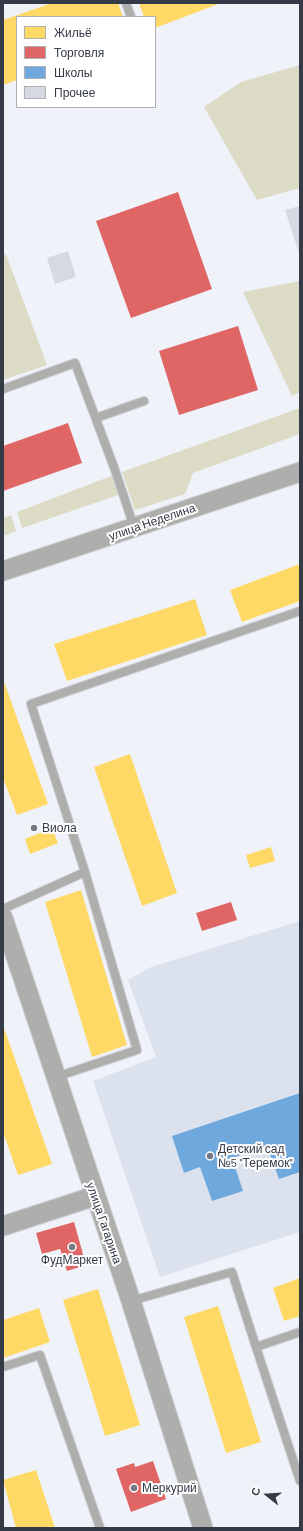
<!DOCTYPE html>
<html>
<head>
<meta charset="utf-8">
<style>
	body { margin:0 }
	#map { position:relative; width:303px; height:1531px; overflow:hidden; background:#eff2f9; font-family:Barlow,sans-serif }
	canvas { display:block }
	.frame { position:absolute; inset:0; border:4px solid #343a46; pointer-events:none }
	.legend { position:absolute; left:16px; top:16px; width:140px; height:92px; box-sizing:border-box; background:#fff; border:1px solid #aeb0b5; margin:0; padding:5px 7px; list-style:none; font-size:12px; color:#343a46 }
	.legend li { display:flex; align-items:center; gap:8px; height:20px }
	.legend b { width:20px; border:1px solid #aeb0b5 }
	.north { position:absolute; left:247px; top:1475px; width:40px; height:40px; -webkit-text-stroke:3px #fff; paint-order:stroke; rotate:287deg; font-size:11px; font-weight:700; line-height:16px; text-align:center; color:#343a46 }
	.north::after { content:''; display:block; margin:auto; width:14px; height:18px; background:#343a46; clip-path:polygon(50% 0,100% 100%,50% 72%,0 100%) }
</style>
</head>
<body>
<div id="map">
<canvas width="303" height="1531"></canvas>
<div class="frame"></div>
<ul class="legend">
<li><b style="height:11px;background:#ffd966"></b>Жильё</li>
<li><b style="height:11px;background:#e06666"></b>Торговля</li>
<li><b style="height:11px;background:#6fa8dc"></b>Школы</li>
<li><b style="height:11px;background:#d5d9e2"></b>Прочее</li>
</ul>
<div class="north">С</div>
</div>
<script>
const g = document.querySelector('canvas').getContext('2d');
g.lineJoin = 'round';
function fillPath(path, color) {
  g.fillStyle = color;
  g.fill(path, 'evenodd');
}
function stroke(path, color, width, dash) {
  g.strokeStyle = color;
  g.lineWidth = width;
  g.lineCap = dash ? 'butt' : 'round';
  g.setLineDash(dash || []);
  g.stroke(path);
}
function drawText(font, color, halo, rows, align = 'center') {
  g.font = font + ' Barlow,sans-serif';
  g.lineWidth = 4;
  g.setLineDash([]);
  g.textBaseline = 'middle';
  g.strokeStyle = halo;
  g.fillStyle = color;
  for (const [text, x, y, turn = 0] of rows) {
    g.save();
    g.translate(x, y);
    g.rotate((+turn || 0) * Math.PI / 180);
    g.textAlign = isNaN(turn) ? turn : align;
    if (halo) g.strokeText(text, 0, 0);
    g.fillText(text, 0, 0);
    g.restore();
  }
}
fillPath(new Path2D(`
	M300,921V1232L160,1277L93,1081L156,1057L128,980L151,967Z`), '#dce2ed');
fillPath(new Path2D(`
	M300,65V188L257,200L204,107L241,82Z
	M6,254L47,365L3,380V255Z
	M300,281V392L292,396L243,292Z
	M300,408V434L193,473L185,494L135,510L122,472Z
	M114,475L121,494L22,528L17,512Z
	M11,515L16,531L3,536V518Z`), '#dcdbc5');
fillPath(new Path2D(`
	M52,3H118L123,17H17V80L3,85V20Z
	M139,3H221L155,28V17H144Z
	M300,564V601L242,622L230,590Z
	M195,599L207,635L67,681L54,644Z
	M3,679L48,804L17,815L3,778Z
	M130,754L177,893L142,906L94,767Z
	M52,828L58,843L30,854L25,839Z
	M271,847L275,861L250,868L246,855Z
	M81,890L127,1045L92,1057L45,902Z
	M3,1025L52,1164L18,1175L3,1132Z
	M300,1278V1316L284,1321L273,1288Z
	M98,1289L140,1425L105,1436L63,1300Z
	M218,1306L261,1442L226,1453L184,1317Z
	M39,1308L50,1342L3,1358V1320Z
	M36,1470L55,1528H16L3,1480Z`), '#ffd966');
fillPath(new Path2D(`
	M178,192L212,289L131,318L96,221Z
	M238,326L258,390L179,415L159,351Z
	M68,423L82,463L3,491V446Z
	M231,902L237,920L202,931L196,913Z
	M74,1222L86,1265L67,1271L60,1249L42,1254L36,1233Z
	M153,1461L166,1499L131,1512L116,1469L134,1463L135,1467Z`), '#e06666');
fillPath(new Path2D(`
	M300,1093V1172L279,1179L267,1146L232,1158L243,1191L212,1201L200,1167L184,1173L172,1136Z`), '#6fa8dc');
fillPath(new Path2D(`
	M300,206V256L285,210Z
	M68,251L76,277L55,284L47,258Z`), '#d5d9e2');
const service = new Path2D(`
	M126,3L131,17
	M3,389L75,363L115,470L134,527
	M96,418L144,401
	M3,909L85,872
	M56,1077L137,1050L85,872L31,704L300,611
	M131,1301L232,1272L256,1347
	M300,1332L256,1347L300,1481
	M3,1367L40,1355L100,1528`);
const tertiary = new Path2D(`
	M3,571L300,472
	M3,918L131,1301L203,1528
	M3,1226L95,1196`);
stroke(service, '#caced4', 10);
stroke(tertiary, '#caced4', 21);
stroke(service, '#aeafac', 8);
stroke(tertiary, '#aeafac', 19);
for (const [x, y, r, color] of [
	[34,828,4,"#757a85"],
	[210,1156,4,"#757a85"],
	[72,1247,4,"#757a85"],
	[134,1488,4,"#757a85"]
]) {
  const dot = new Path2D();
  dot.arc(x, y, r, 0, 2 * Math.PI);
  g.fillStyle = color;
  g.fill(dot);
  stroke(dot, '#fff', 1.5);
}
drawText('12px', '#343a46', '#fff', [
	["улица Неделина",152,522,-19],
	["улица Гагарина",104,1223,71]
]);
drawText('12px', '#343a46', '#fff', [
	["Виола",42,828],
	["Детский сад",218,1149],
	["№5 \"Теремок\"",218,1163],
	["ФудМаркет",72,1260,"center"],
	["Меркурий",142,1488]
], 'left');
</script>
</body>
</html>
